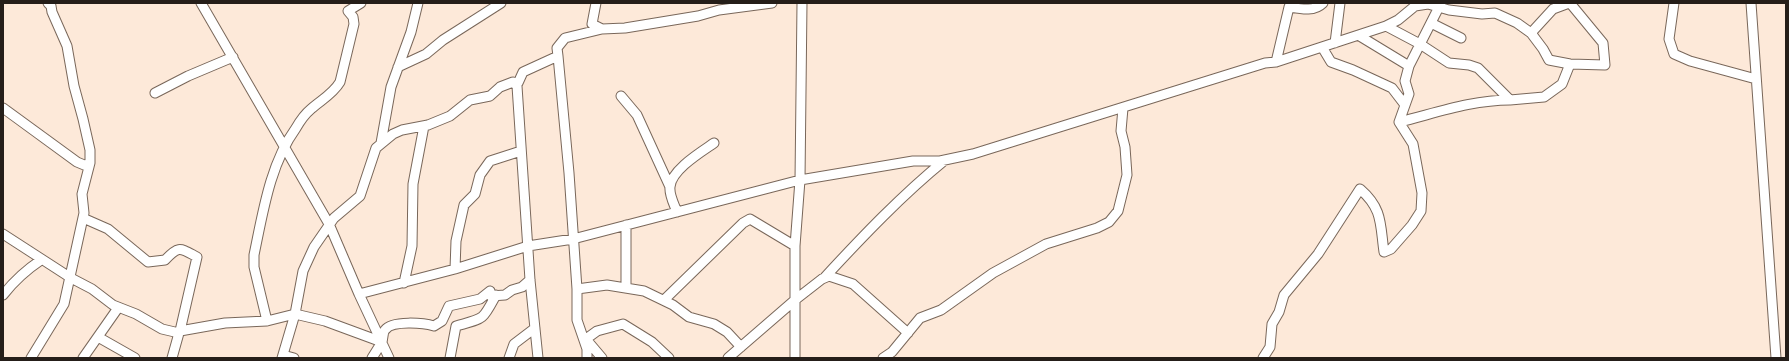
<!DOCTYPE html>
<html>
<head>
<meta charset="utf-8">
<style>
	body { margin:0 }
	#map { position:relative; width:1789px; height:361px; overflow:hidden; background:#fde9d9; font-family:Mulish,sans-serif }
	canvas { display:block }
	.frame { position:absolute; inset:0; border:4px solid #251e19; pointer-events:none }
</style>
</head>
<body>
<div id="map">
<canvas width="1789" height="361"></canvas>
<div class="frame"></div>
</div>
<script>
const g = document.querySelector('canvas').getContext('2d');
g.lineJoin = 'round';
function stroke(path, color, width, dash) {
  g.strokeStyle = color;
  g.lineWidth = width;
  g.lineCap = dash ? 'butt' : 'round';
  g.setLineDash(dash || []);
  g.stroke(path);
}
const minor = new Path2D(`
	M201,3L329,224L359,294L389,358
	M1569,3L1553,9L1531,33L1543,49L1549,60L1570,64L1605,65L1603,43L1570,3
	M1674,3L1669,39L1674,54L1690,61L1756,79
	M1751,3L1776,358
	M1289,7C1301,9 1314,12 1323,3
	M1431,23L1461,38
	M1386,26L1420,44L1449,63L1469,65L1478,68L1510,100L1544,97L1562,84L1570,64
	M602,29L625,28L698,16L719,10L772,3
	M1358,35L1409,66
	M1335,43L1340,3
	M1322,47L1331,62L1353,70L1392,88L1405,105
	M558,56L557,48L565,38L602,29L592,24L596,3
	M1276,62L1289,7L1291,3
	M398,67L426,54L443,40L501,3
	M516,83H518L523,72L558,56L569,173L577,289V320L587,349V358
	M155,93L188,76L233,57
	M621,96L637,115L670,187
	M3,108L77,162L89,167
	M1399,122C1436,113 1472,100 1510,100
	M381,143L391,87L411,32L418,3
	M677,212C674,204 669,195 670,187C671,170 701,152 714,143
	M83,218L108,229L148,262L165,260C179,245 180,248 197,257L180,331
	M3,234L71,278L92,289L113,305L136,314L162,329L179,333L172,358
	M455,269L456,241L464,205L475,194L480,175L490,161L521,151
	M825,277C863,236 902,195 945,160
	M404,283L412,246L413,184L424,126
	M626,287V225
	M577,289L607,285L644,291L673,305L689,317L714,324L727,332L741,347
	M359,294L455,269L528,246L573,239L800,180L913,161H940L973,154L1265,63L1276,62L1386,26L1398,20L1415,6L1428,4L1449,10L1482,14L1495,13L1517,23L1531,33
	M3,295C14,281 26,270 41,260
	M664,300L743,223L750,219L795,246
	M267,321L254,267V255C263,212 270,164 296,128C300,121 305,114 311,109C321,100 333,94 340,82L354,24L353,17L348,11L361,3
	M179,333L180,331L225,323L267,321L295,314L303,271L314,247L334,218L360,196L376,148L393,134L402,130L428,125L450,116L470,100L490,96L500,87L513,82L517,86L530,280L538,358
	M98,337L135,358
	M585,338L602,358
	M586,339L597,331L623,324L652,342L669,358
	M283,355L294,358
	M31,358L64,304L84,213L82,194L90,163V150L83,119L74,86L67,46L52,12L51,6L48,3
	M83,358L118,308
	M282,358L295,314L325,321L382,342C383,338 383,332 385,330C392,320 424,323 434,326L442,321L449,306L480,299L490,291L491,296L505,295L512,290L522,287L530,280
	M372,358L382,342
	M450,358L456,326C485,318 482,321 496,295
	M509,358L514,344L535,328
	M728,358L795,300L822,279L829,276L853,284L908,333
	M795,358V246L800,180L802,3
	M883,358L892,352L920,318L941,310L993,273L1046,244L1097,228L1109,222L1118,211L1127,175L1125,147L1121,131L1123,108
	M1263,358L1270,347L1272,324L1279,312L1284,295L1318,254L1360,189C1383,209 1380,224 1384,252L1391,249L1412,225L1421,211L1422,193L1413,144L1399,122L1409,94L1405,81L1409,66L1441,3`);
stroke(minor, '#79675a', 11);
stroke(minor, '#fff', 9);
</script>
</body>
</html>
